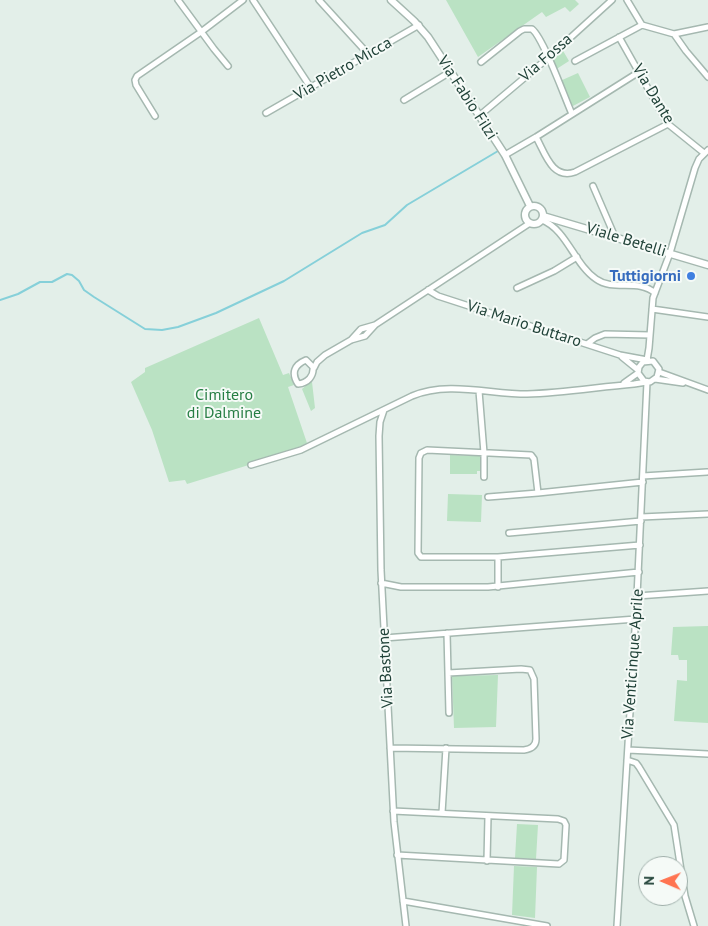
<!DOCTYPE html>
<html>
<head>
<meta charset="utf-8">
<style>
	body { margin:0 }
	#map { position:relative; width:708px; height:926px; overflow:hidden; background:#e3efe9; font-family:"PT Sans",sans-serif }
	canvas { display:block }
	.north { position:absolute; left:638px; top:856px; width:50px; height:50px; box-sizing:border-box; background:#f5faf7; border:1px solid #a0b0ab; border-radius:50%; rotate:271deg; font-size:14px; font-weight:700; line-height:20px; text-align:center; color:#204238 }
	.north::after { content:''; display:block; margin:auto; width:18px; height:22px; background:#ff7451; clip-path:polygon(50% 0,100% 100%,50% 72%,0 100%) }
</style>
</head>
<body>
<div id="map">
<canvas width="708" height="926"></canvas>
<div class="north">N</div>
</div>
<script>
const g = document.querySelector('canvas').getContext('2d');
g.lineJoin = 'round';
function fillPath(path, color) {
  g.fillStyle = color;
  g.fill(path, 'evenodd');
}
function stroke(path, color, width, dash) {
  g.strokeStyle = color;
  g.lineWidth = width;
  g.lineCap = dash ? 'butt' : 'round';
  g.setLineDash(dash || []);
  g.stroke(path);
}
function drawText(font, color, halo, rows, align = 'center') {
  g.font = font + ' "PT Sans",sans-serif';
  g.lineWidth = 4;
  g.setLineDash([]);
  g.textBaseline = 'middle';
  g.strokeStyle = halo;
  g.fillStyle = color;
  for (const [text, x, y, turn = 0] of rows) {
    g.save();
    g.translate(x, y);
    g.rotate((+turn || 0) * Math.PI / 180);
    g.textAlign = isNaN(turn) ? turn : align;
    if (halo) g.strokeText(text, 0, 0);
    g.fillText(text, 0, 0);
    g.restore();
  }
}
fillPath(new Path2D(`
	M446,0H575L579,4L570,12L565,7L546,17L542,12L478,57Z
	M562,49L569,61L555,70L551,59Z
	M578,73L590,97L573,106L569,102L560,81Z
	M259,318L283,375L289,373L294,385L288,387L307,443L291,452L187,484L185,480L169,482L152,430L131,382L145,372V368Z
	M310,382H312L315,408L311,411L302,389Z
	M450,455L480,456V471H477V474H450Z
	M448,494L482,495L481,522L447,521Z
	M708,626V723L674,721L677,680L687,681V660H679L678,655H671L673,627Z
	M498,675L496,727L454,728L452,676Z
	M517,824L538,825L536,859L515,858Z
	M514,866L537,867L535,918L512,915Z`), '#bae2c3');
stroke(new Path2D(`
	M0,300L18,294L40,282H52L67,274L72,275L79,281L84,290L94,297L145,329L162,330L178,327L216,313L284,281L362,233L385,225L407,205L498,151`), '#86d0d9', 2);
const minor = new Path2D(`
	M178,0L214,49L228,66
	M253,0L311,88
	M319,0L369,55
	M627,0L642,25
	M642,25L674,34L686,51L708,77
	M674,34L708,27
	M619,37L668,124L704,153
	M575,61L642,25
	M481,62L520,31L524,29H532C544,39 564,96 572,114
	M404,100L450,72
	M266,113L419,25
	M155,116L136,85L135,80L137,76L201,32L243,0
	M479,116L548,58L612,0
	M536,137C545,153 552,180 575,172L668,124
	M505,155L536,137L639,72
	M593,186L615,237
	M542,220C567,230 574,264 596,279C614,292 638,278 655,293
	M517,288L554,271L577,257
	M428,290L438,296L620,355L647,360L649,348L653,298L670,253L695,168L699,159L708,150
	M652,309L708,317
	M351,340L361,329L375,325
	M587,344L595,338L605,334L650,335
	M622,357L638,370
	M306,360L313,367C314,376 308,383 298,384C291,373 294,365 306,360Z
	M314,368L317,362L325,355L351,340L365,336L375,325L530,223
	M659,372L708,390
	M655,379L683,383
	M624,383L638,373L639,367L643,362L653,361L659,369L657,377L650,382L644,381L638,373
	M479,391L484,453V477
	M384,410L380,422L379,436L381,570L394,822L406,926
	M251,465L301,450L412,396C448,381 489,394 527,394C563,393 598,387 634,384L647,382L637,596L617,926
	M643,476L707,472
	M488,497L538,493
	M641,517L708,514
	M509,533L641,521
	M640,545L498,557H421L418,553L419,458L421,453L427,450L531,455L534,459L538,493L643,482
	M381,583L401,587H488L639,572
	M498,587V557
	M637,596L708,591
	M447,633L449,713
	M384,638L636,619
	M390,748L524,750C531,749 536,746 536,739L534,679L530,670L521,669L448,673
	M628,750L708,754
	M627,760L636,763L639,767L674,825L685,896L694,926
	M393,811L558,819L564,821L566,825L564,860L559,864L397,855
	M442,813L446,748
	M487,861L488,816
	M403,901L547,926`);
const tertiary = new Path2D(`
	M391,0L414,21L428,37L505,155L530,206
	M525 215a9 9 0 1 1 18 0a9 9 0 1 1-18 0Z
	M543,216L708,265`);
stroke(minor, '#a5b8b0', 8);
stroke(tertiary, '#a5b8b0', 9);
stroke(minor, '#fff', 5);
stroke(tertiary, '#fff', 6);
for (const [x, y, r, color] of [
	[691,276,5,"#3f7fe0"]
]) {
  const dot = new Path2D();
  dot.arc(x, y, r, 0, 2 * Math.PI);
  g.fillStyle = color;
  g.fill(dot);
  stroke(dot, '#f5faf7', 2);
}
drawText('16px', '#204238', '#f5faf7', [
	["Via Fossa",546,58,-41],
	["Via Pietro Micca",343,69,-30],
	["Via Dante",653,94,59],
	["Via Fabio Filzi",467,98,57],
	["Viale Betelli",626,240,17],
	["Via Mario Buttaro",524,324,18],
	["Via Venticinque Aprile",633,664,-86],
	["Via Bastone",386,668,-93]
]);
drawText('bold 16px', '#366cbe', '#f5faf7', [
	["Tuttigiorni",681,276]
], 'right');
drawText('16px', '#267e44', '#f5faf7', [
	["Cimitero",224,395],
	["di Dalmine",224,413]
]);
</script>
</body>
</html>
